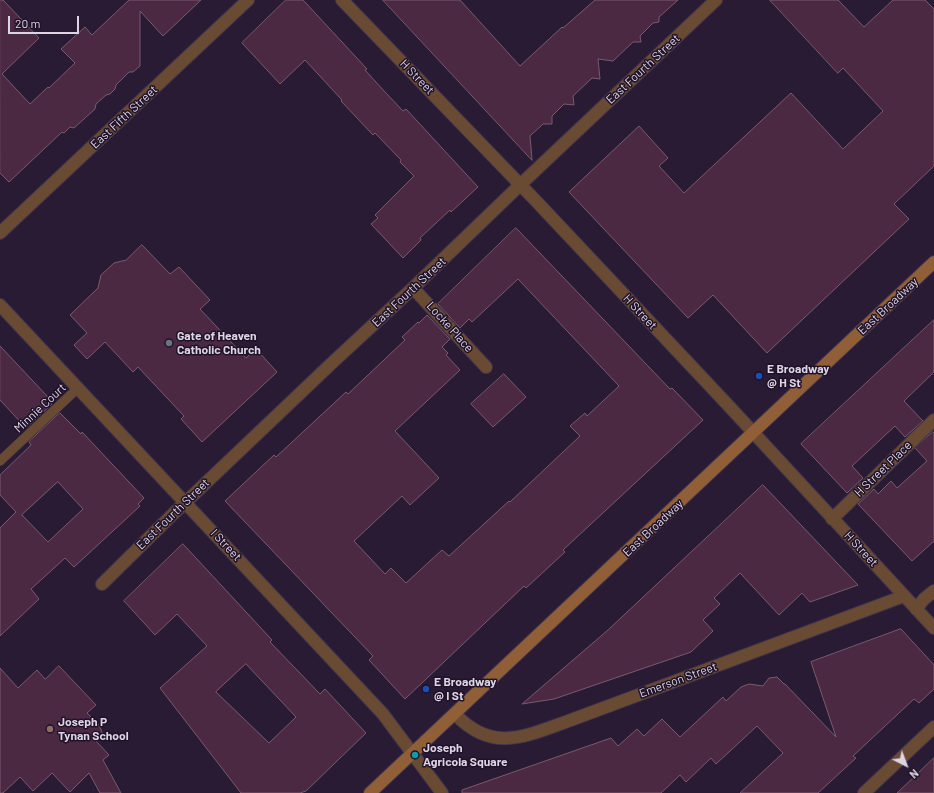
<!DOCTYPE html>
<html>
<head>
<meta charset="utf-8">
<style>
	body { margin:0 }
	#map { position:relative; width:934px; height:793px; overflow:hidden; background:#291b33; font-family:Barlow,sans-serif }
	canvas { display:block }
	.north { position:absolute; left:886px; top:745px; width:40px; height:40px; -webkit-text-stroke:3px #1f1229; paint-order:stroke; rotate:138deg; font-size:11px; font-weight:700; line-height:16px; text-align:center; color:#ddd5e5 }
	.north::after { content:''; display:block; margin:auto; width:14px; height:18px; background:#ddd5e5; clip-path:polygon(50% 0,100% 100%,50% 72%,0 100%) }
	.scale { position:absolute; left:8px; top:16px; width:71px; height:18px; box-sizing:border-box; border:2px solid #ddd5e5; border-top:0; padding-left:5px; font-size:12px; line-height:14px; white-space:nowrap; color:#ddd5e5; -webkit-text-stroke:3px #1f1229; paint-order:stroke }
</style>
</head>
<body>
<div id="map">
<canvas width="934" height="793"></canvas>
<div class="north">N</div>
<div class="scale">20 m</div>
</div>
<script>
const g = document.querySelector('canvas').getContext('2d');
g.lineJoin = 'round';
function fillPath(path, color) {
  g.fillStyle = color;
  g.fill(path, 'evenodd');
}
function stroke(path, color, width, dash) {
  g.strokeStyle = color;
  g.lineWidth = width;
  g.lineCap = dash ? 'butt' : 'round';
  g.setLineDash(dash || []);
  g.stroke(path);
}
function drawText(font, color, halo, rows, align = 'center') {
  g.font = font + ' Barlow,sans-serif';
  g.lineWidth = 3;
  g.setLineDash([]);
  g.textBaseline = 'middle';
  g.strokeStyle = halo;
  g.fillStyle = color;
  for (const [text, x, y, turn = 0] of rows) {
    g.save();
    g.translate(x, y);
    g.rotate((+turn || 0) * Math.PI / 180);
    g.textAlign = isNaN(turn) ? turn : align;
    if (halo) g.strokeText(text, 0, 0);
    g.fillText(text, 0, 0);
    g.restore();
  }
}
const building = new Path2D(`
	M0,0H3L39,38L2,74L30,104L48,87L49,88L75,63L61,49L85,27L92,35L129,0H201L163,36L140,11V66L133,72H129L116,85L115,89L110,94L106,95L96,104L95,109L74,128L70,127L64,133L62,132L9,182L0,173Z
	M286,0H303L367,69L365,70L385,92L403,111L406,109L478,187L451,212L450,210L420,238L421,240L403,258L371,224L378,218L375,215L414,176L400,162L401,160L375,133L373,135L341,101L342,100L305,60L280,84L242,43Z
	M383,0H460L520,66L562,27L563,28L595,0H678L659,17V22L653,23L640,36L641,42H633L613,61L598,59L600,79L592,78L573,96L574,105L564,104L552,116V124H543L530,136L532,160Z
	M770,0H838L864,27L893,0H925L934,9V166L894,204L909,219L767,353L713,295L688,318L569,192L639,126L668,158L659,166L684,193L791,93L843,149L883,111L843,68L838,73Z
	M516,228L670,389L672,388L703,420L563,550L565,552L526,588L524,586L405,699L369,660L373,656L225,501L274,455L276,457L346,392L348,394L405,340L402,337L418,322L419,323L427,315L450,339L442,347L448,353L446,355L460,370L395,431L439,478L410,505L402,496L354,541L385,574L391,568L406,583L442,550L449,556L509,501L510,502L580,436L570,426L585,413L587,416L619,386L518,279L472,322L469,319L460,328L438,304Z
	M142,245L170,274L179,267L210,300L200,309L246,358L256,349L277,372L202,442L181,419L184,416L138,367L133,372L105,342L87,359L74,345L87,333L70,315L98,288L101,275L114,263L126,260Z
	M934,320V372L904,401L923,421L905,437L895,426L852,466L863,478L847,493L801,444Z
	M0,346L48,397L47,398L52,404L26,428L0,400Z
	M504,374L526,397L493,427L471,404Z
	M60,413L81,434L82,432L144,498L138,504L140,506L74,567L65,558L31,589L39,599L0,636V528L16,512L0,495V475L31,445L29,442ZM58,482L83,509L48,542L22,515Z
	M933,432L934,433V541L912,561L858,504L874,489L878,494L891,481L897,488L927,461L915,448Z
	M763,485L858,585L810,602L802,593L779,615L740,573L714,598L720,604L703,620L713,631L691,652L554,699L522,704L608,630Z
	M183,544L272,640L270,642L320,694L325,689L366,733L306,791L300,793H241L160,688L207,646L177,614L155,635L124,601ZM246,664L296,717L269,743L216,692Z
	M901,629L934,665V689L919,703L914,699L853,756L856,758L818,793H740L783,753L757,726L716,764L711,758L686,782L680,775L661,793H462V790L611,738L618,746L637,729L644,736L662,719L680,737L723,697L726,701L741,687L749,684L763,686L769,678L777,677L784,684H785L836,737L811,662Z
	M59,666L96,705L87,713L99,725L103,734L96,741L109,755L103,760L121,793H100L89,773L70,792L52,773L33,791L20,777L3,793H0V668L18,688L37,670L45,679Z
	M934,758V793H897L915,776Z`);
fillPath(building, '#4c2943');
stroke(building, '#785b70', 1);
const service = new Path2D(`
	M0,461L78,388`);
const minor = new Path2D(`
	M342,0L537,202L727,404L934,628
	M0,233L248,0
	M413,288L486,367
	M0,305L383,714L442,793
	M832,519L934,420
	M102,584L171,516L333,362L413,288L520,185L716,0
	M916,609L924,599L934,591
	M455,714C493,754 526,736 571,720L904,596
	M864,793L934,727`);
const secondary = new Path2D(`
	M370,793L934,262`);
stroke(service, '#42354c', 10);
stroke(minor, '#42354c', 14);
stroke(secondary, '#42354c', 14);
stroke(service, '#694a32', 9);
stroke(minor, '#694a32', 12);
stroke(secondary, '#905f38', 12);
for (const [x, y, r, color] of [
	[169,343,4,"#6b7280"],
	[759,376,4,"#1a4fb4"],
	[426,689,4,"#1a4fb4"],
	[50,729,4,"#8d6e63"],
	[415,755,4,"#0f9aa8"]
]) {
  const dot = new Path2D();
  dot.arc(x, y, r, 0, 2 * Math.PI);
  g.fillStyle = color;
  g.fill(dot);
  stroke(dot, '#1f1229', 1.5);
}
drawText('12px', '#ddd5e5', '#1f1229', [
	["East Fourth Street",643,69,-43],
	["H Street",417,77,46],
	["East Fifth Street",124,117,-43],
	["East Fourth Street",409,292,-43],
	["East Broadway",888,306,-43],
	["H Street",640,312,47],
	["Locke Place",450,327,48],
	["Minnie Court",40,408,-43],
	["H Street Place",883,469,-44],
	["East Fourth Street",173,514,-44],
	["East Broadway",653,528,-43],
	["I Street",226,545,47],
	["H Street",861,549,47],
	["Emerson Street",678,680,-20]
]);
drawText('bold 12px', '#ddd5e5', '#1f1229', [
	["Gate of Heaven",177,336],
	["Catholic Church",177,350],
	["E Broadway",767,369],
	["@ H St",767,383],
	["E Broadway",434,682],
	["@ I St",434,696],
	["Joseph P",58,722],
	["Tynan School",58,736],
	["Joseph",423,748],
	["Agricola Square",423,762]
], 'left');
</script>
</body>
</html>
